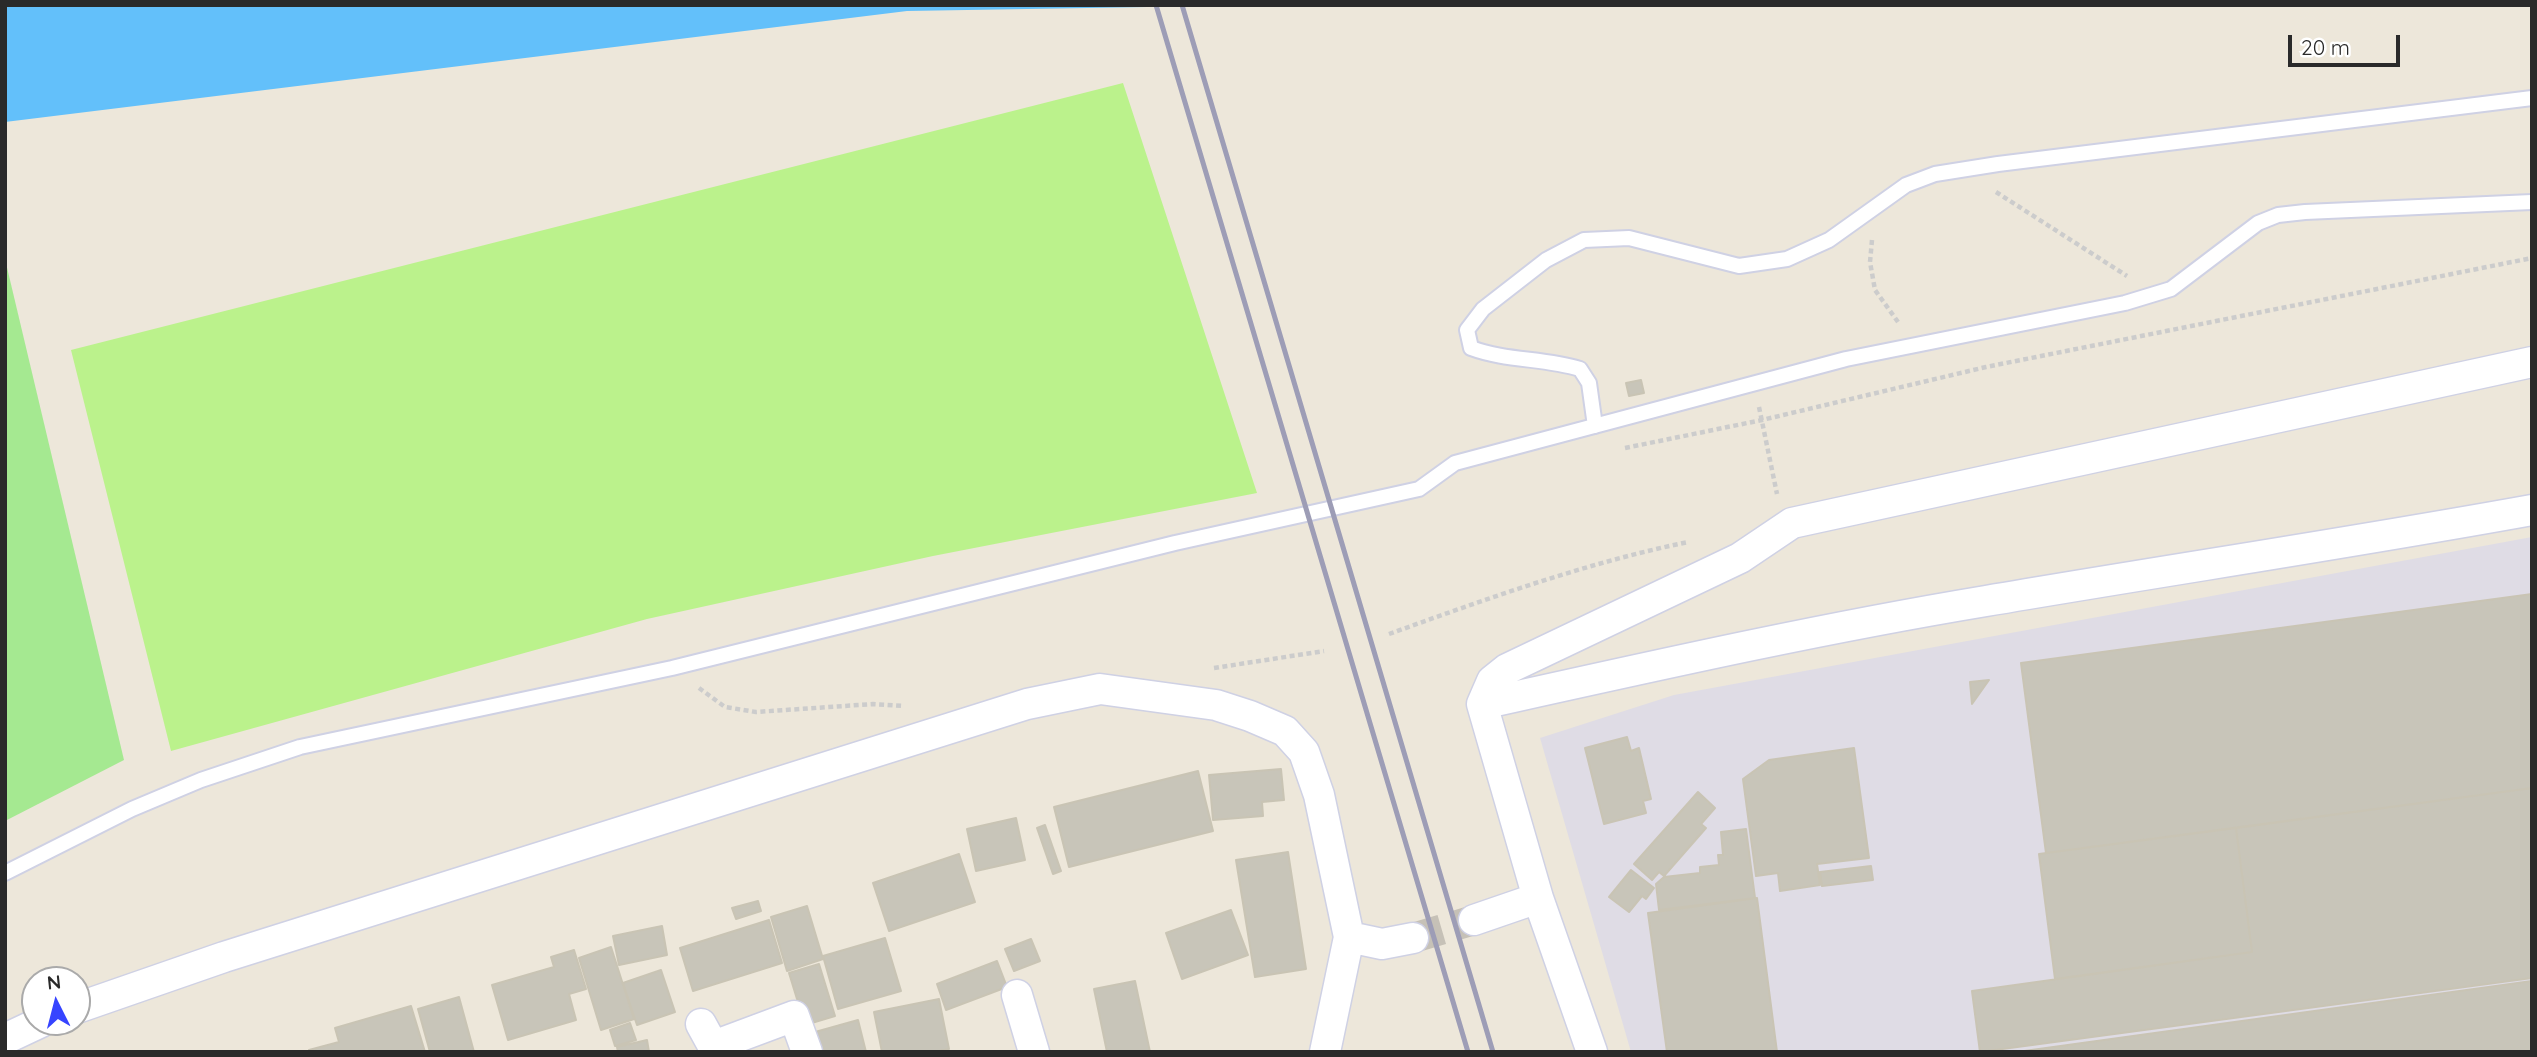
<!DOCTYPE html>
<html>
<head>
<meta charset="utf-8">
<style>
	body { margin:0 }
	#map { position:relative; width:2537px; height:1057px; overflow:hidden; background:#ede7da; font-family:Quicksand,sans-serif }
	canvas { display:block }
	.frame { position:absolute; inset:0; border:7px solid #2a2a2a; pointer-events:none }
	.north { position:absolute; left:21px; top:966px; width:70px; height:70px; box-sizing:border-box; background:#fff; border:2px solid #aaa; border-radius:50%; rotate:354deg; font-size:19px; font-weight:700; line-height:28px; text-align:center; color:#2a2a2a }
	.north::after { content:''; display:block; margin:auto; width:24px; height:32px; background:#3644ff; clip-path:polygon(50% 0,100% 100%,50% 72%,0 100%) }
	.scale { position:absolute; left:2288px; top:35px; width:112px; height:32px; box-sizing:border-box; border:4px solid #2a2a2a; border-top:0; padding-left:9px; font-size:21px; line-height:24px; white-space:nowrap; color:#2a2a2a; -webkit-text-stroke:5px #fff; paint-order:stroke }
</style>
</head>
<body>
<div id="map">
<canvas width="2537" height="1057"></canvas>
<div class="frame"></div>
<div class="north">N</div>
<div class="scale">20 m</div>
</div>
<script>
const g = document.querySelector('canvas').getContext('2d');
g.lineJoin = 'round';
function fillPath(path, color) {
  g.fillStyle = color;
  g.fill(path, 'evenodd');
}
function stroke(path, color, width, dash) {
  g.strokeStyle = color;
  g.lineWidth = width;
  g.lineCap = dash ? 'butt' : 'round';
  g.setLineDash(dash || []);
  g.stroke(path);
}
fillPath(new Path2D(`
	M2532,537V1052H1631L1540,738L1674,695Z`), '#dfdce5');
fillPath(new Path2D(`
	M5,259L124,760L5,821Z`), '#a5e991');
fillPath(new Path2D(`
	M1123,83L1257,493L933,556L647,619L171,751L71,350Z`), '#bbf28c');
fillPath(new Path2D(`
	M5,5H1267L907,11L5,122Z`), '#63c0fa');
const building = new Path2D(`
	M1641,380L1644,393L1629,396L1626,383Z
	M2532,594V788L2046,853L2021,663Z
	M1989,680L1972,704L1970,682Z
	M1627,737L1631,751L1639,748L1651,799L1643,801L1646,813L1604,824L1585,748Z
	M1854,748L1869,858L1817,864L1820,885L1780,891L1778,873L1756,876L1743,779L1769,760Z
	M1281,769L1284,800L1262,802L1263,816L1213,820L1209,775Z
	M1198,771L1213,831L1069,867L1054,807Z
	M2532,788V978L1980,1052L1972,991L2252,952L2236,828Z
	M1698,792L1715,808L1701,824L1706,828L1664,876L1659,872L1652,880L1634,864Z
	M1016,818L1025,860L976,871L967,829Z
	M1045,825L1061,871L1053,874L1037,828Z
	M2236,828L2252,952L2055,979L2039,854Z
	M1746,829L1755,898L1659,910L1656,884L1664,877L1700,873V867L1719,865L1718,855H1723L1721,832Z
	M1288,852L1306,969L1255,977L1236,860Z
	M959,854L975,902L889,931L873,883Z
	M1871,866L1873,880L1822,886L1820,872Z
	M1631,870L1654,888L1646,899L1642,896L1629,912L1609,897Z
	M1757,898L1777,1052H1667L1648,913Z
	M758,901L761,911L736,919L732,908Z
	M807,906L823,959L787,971L771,917Z
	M1231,910L1248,955L1182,979L1166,933Z
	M769,920L782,963L693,991L680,948Z
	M662,926L667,955L619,965L613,936Z
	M885,938L901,991L838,1009L823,956Z
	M1031,939L1040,961L1014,971L1005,949Z
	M611,947L634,1019L601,1030L579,958Z
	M574,950L586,989L569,994L576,1020L508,1040L492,985L554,967L551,957Z
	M997,961L1007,987L946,1010L937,984Z
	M819,964L835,1016L805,1025L789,973Z
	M661,970L675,1012L637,1025L623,983Z
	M1135,981L1150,1052H1107L1094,989Z
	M2532,981V1052H2017Z
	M459,997L474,1052H430L418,1009Z
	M939,999L949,1049L934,1052H882L874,1012Z
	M411,1006L425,1052H309V1050L339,1042L335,1028Z
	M858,1020L866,1052H813L808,1034Z
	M630,1023L636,1040L615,1046L610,1030Z
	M647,1040L649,1052H618L617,1047Z`);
fillPath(building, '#c8c5b9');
stroke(building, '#c9c4b4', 2);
stroke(new Path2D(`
	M1413,938L1474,920`), '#c6c1b7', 30, [30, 15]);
const lane = new Path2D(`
	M1595,426L1589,383L1580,369C1545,358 1506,361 1471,348L1467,330L1483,309L1546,260L1584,240L1629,238L1739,266L1787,259L1829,240L1906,185L1935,174L1998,164L2532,98
	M5,873L132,809L201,780L300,747L672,668L1175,543L1419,489L1455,463L1846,359L2125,303L2171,289L2258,223L2278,215L2305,212L2532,202`);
const street = new Path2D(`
	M1482,704C1649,667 1817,629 1986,601C2168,570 2350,543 2532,510
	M1474,920L1538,898
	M1349,937L1382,944L1413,938
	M1017,995L1034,1052
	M77,1008L224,957L1027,704L1100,689L1216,705L1250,716L1285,731L1304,752L1319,795L1349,937L1325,1052
	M701,1024L712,1044H719L794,1016L807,1052
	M5,1039L41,1022
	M1592,1052L1538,898L1482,704L1492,681L1507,669L1740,558L1792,523L2532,362`);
stroke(lane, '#cfd1e4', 18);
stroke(street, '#cfd1e4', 33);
stroke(new Path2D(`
	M1996,192L2127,276
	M1872,240L1870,262L1875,290L1898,322
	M1759,407L1777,494
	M1625,448L1762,420L1986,367L2532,258
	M1389,634C1486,599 1586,563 1688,542
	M1214,668L1324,651
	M699,688L725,707L756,712L873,704L904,706`), '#ccc', 4.5, [5, 3.5]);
stroke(lane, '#fff', 14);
stroke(street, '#fff', 30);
stroke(new Path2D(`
	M1156,5L1468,1052
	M1182,5L1493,1052`), '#9d9db6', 5);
</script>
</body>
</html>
